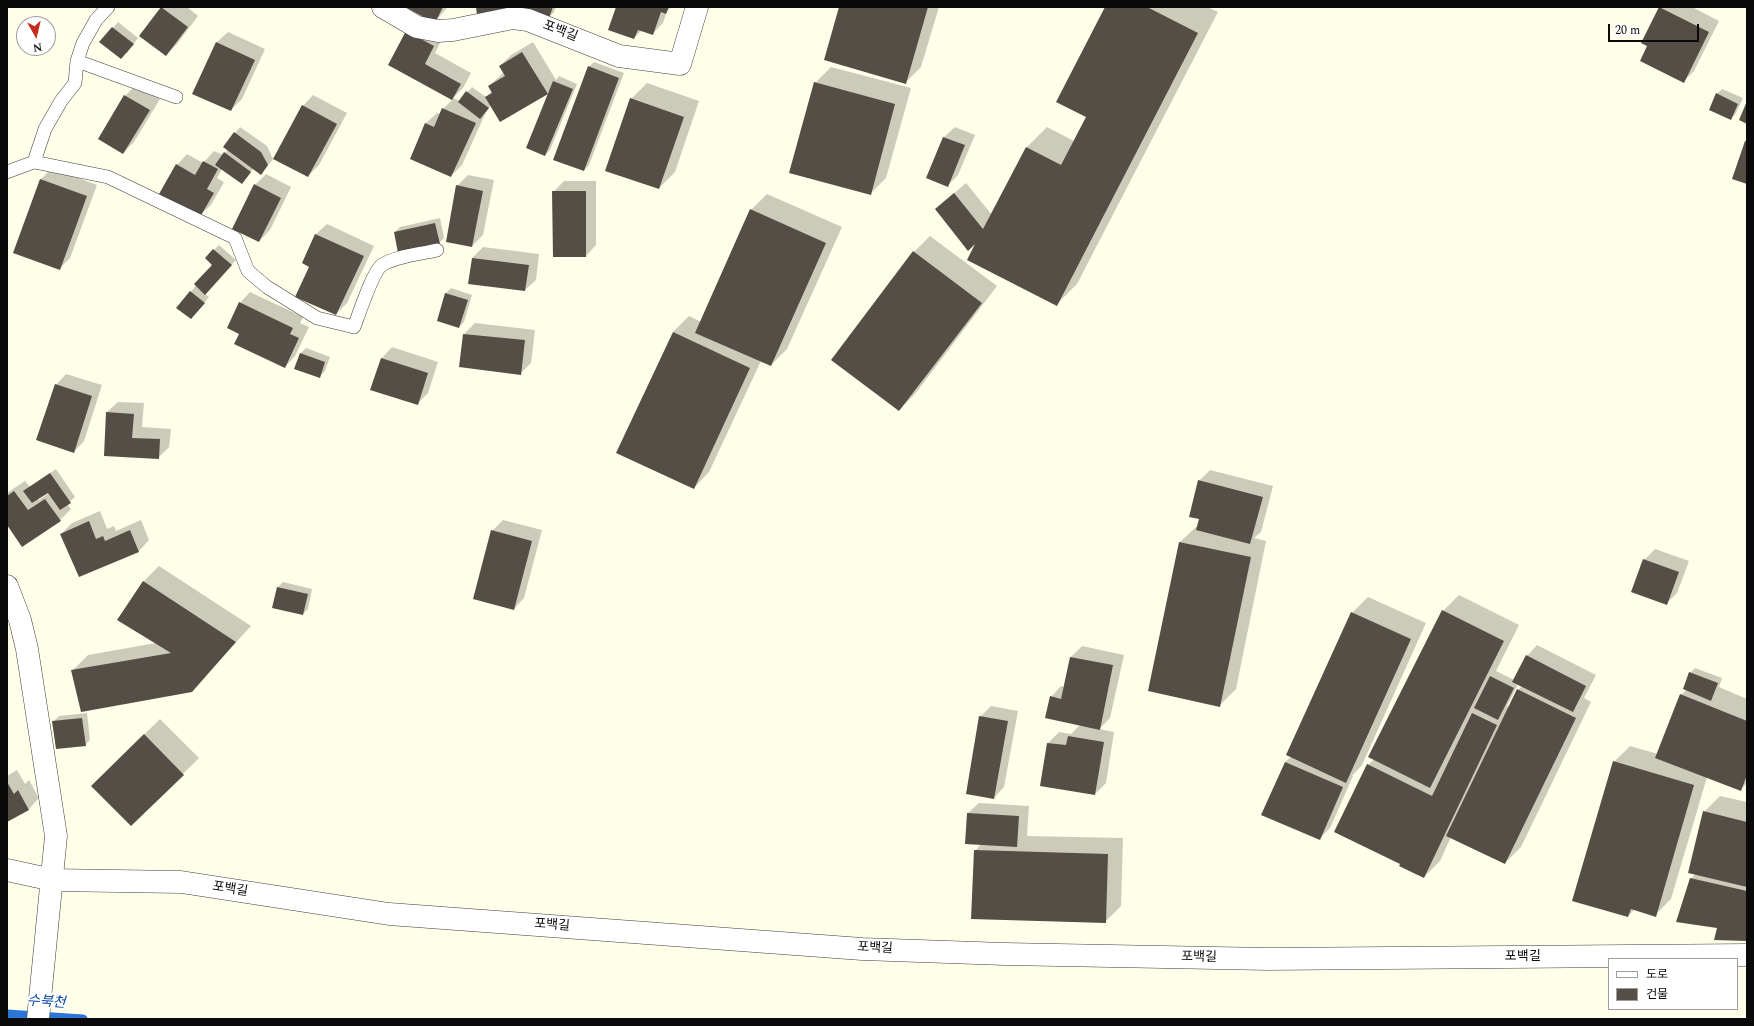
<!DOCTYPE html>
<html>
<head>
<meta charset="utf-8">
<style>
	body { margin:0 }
	#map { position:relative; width:1754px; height:1026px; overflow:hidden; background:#fffee8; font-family:Spectral,"Noto Sans KR",serif }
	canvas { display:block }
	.frame { position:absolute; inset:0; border:8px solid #0a0a0a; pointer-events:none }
	.legend { position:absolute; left:1608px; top:958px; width:130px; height:52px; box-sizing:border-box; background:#fff; border:1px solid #9d9d9d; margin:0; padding:5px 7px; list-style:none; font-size:12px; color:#0a0a0a }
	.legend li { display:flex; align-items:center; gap:8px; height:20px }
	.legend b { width:20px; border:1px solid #9d9d9d }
	.north { position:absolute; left:16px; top:16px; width:40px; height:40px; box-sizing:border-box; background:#fff; border:1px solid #9d9d9d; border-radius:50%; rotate:172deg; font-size:11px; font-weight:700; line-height:16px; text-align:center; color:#0a0a0a }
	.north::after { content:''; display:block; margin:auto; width:14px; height:18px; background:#c42d19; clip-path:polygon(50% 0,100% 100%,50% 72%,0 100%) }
	.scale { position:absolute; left:1608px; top:24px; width:91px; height:18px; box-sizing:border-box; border:2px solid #0a0a0a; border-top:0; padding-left:5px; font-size:12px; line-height:14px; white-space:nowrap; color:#0a0a0a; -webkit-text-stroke:3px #fff; paint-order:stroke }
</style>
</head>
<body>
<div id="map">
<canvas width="1754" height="1026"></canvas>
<div class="frame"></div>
<ul class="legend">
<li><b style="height:5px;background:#fff"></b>도로</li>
<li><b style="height:11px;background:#544e46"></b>건물</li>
</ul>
<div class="north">N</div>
<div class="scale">20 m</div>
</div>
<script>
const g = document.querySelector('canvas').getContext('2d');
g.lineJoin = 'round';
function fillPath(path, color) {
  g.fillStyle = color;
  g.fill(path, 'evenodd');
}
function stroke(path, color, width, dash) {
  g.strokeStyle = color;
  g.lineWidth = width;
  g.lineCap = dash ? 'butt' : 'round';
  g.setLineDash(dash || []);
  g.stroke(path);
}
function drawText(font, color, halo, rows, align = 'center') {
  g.font = font + ' Spectral,"Noto Sans KR",serif';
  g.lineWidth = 4;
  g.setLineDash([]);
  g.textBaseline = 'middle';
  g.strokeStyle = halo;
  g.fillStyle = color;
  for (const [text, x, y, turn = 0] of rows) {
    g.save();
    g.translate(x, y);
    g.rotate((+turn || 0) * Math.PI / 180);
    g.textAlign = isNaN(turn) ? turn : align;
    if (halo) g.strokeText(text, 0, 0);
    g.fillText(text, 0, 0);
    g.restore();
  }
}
fillPath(new Path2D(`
	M162,7H187L198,16L177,44L166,55L140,35Z
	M407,7H448L435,21Z
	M524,7H556L554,12L549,17Z
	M617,7H671L667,11L663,23L652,34L642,30L634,38Z
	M840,7H939L921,67L905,83Z
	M1106,7H1207L1218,12L1077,284L1056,305L978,241L936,209L966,183L992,215L1027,147L1047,127L1074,141L1087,116Z
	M1660,7H1692L1719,21L1694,71L1684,81L1648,46L1642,43Z
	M118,22L138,38L127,53L101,42Z
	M228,32L265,49L242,99L231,110L193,93L217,42Z
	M407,32L444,35L435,53L471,73L463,88L453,98L460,101L472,87L486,97L492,91L489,86L504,72L500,66L511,55L533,42L556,80L559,76L577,84L550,150L545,155L551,89L547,93L491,105L486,112L462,165L451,176L411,159L426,123L437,113L441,114L443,109L453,99L389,65Z
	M594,62L624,73L589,165L584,170L589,67Z
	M831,67L911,88L886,178L870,194L815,83Z
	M647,83L699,101L675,172L659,188L631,99Z
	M136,85L160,99L134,142L123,153L125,96Z
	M1722,89L1743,98L1736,113L1731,119L1717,94Z
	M313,95L347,113L319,165L308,176L303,106Z
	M240,127L267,146L273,159L261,174L254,168L242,183L222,169L217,178L224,182L211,205L200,215L177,165L187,154L203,163L214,151L223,155L228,150L224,147Z
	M955,127L975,135L958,175L948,185L944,137Z
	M52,168L97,185L70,258L59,269L14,253L41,179Z
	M266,174L291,187L270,230L259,241L255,185Z
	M468,175L494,180L483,235L472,246L457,186Z
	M564,181H596V245L586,256L553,192Z
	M767,194L842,227L787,349L771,365L761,361L709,472L694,488L673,332L689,316L701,322L751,210Z
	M440,218L444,238L439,243L395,232L400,227Z
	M327,224L374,246L347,303L336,314L311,266L303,262L316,234Z
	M930,236L997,286L915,394L899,410L914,252Z
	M219,245L236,260L205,294L209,297L196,313L178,308L213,264L206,258Z
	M483,247L539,254L536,280L525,290L472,258Z
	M451,288L472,295L464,322L459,327L446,293Z
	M250,292L303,317L300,323L309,327L295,356L285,367L240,333V303Z
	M475,323L535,330L531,363L521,373L464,334Z
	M392,347L438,362L428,393L417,404L371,389L382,358Z
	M306,348L330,357L325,371L319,377L295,368L301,353Z
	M66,374L102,385L84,441L74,452L56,385Z
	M118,402L144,403L142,427L171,429L169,447L158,458L105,455L107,412Z
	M56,469L75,497L67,504L71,509L60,520L7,523V493L25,481L30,487ZM48,492L49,493L39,500L38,498Z
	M1210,470L1273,486L1261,532L1254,538L1266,541L1236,689L1220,705L1180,542L1196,527H1198L1200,519L1199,481Z
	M100,511L107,529L114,526L116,531L141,520L149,540L139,551L80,576L61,534L72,523Z
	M503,520L542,530L524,598L514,609L492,531Z
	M1655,549L1689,561L1677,593L1666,604L1644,560Z
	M159,566L251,626L191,691L72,671L88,655L156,643L143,582Z
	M283,582L312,589L308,609L303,614L278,587Z
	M1459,595L1519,625L1496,671L1514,680L1527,656L1537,645L1596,675L1584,698L1591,702L1521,847L1505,863L1451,837L1440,861L1424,877L1401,864L1368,765L1374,759L1443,611ZM1518,684L1522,686L1518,690L1509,707L1507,706Z
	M1368,597L1426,623L1362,765L1352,776H1353L1330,828L1319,839L1285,762L1291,757L1352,613Z
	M1082,646L1124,655L1110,718L1099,729L1114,732L1106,783L1095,794L1041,786L1048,743L1059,732L1071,734L1080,725L1051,697L1061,686L1065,687L1071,657Z
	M1695,668L1722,678L1719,687L1747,699V783L1740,790L1707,777L1671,899L1655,915L1635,909L1628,916L1614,762L1630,746L1658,754L1681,695L1686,690L1690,673Z
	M991,706L1018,711L1004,787L994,798L980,717Z
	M87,713L90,740L85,745L53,722L59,716Z
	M160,719L199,758L131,825L108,770Z
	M17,770L25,784L29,780L39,798L29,809L7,821V776Z
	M1720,796L1747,802V940L1718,927L1691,879L1695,874L1704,812Z
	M979,803L1029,806L1027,836L1123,838L1121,906L1105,922L975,851L981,844L968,813Z`), '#0003');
stroke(new Path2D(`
	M7,1014L83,1019`), '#2976d8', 9);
fillPath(new Path2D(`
	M161,7L188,27L166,56L139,36Z
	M405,7H443L435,23Z
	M476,7H503L504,12L477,15Z
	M522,7H553L549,18L522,10Z
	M616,7H669L666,14L661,12L653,35L638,30L634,39L608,30Z
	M839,7H928L906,84L824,60Z
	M1105,7H1147L1198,33L1057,306L967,260L975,244L968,251L935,209L954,193L983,229L1026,147L1061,165L1086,117L1056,102Z
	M1659,7L1709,32L1684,83L1640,61L1647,46L1641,43Z
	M112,27L134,44L121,59L99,42Z
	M406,31L434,46L425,64L461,84L452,100L388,65Z
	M216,42L255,60L231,111L192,94Z
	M522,52L548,94L500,122L485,97L492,93L488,86L505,76L499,66Z
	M588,66L619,78L584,171L553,160Z
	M553,81L573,89L545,156L526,148Z
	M814,82L895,104L871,195L789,173Z
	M466,91L489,108L480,119L458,102Z
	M1716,93L1738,104L1731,120L1709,110Z
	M124,95L150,110L123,154L98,139Z
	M630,98L684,117L659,189L605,171Z
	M1747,101V124L1739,120Z
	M302,105L337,124L308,177L273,159Z
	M442,108L476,123L451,177L410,159L425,123L434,127Z
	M234,132L261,152L268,165L261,175L223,147Z
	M943,137L965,145L948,187L926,178Z
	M1745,141H1747V184L1732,179Z
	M224,152L251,172L242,184L215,165Z
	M203,161L218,169L207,189L214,193L200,217L159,194L176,164L195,175Z
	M40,179L87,196L60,270L13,253Z
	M254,184L281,198L259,242L232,229Z
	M456,185L483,191L472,247L446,242Z
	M552,191H586V257H553Z
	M750,209L826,243L771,366L695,333Z
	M435,223L440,244L398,253L394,232Z
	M315,234L364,256L336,315L295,297L309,267L302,263Z
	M213,249L232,265L205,295L194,284L212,265L205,258Z
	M913,251L982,303L899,411L831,360Z
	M472,258L529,265L525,291L468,284Z
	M190,291L205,303L191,319L176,308Z
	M445,293L468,300L459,328L437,321Z
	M239,302L293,328L290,334L299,338L285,368L234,344L239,334L227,328Z
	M673,332L750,368L694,489L616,453Z
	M463,334L525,340L521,375L459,367Z
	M300,353L325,362L320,378L294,369Z
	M381,358L428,373L418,405L370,390Z
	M55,384L92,396L74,453L36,440Z
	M106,412L134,414L132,438L160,439L159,459L104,456Z
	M50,473L71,503L60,510L48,493L32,503L23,491Z
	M1198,480L1263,497L1250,544L1196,530L1199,519L1189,517Z
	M14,491L28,510L45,499L61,521L22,547L7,525V496Z
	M89,521L96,539L103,536L105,541L130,530L139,552L79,577L60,534Z
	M491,530L532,541L514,610L473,599Z
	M1179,542L1251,557L1220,707L1148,691Z
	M1643,559L1679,572L1667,605L1631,592Z
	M143,581L236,642L192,692L81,712L71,670L171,653L117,620Z
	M277,587L308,594L303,615L272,608Z
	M1442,610L1504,641L1430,788L1368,757Z
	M1351,612L1411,639L1346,783L1286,755Z
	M1526,655L1586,686L1573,712L1512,682Z
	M1070,657L1113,665L1100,730L1045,718L1050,696L1061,699Z
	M1689,672L1718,683L1711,701L1683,689Z
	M1490,676L1514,688L1498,720L1474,708Z
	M1517,689L1576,718L1505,864L1446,836Z
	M1680,694L1747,721V775L1741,791L1655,758Z
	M1472,713L1497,725L1424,878L1399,866L1400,864L1334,832L1367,764L1432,796Z
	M979,716L1008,721L994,799L966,794Z
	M82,718L86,746L56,749L52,721Z
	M144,734L184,775L131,826L91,786Z
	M1068,736L1104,742L1095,795L1040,786L1047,743L1066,745Z
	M1613,761L1694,785L1656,917L1631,909L1628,917L1572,901Z
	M1285,762L1343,787L1320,840L1261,815Z
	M7,782L14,794L18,790L29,810L7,822Z
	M1703,811L1747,822V887L1688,873Z
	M967,813L1019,816L1017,847L965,844Z
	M974,850L1108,854L1106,923L971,919Z
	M1690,878L1747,891V941L1714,940L1717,928L1676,922Z`), '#544e46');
const service = new Path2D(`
	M77,61L176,97
	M34,162L108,177L235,238L248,271L267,287L317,318L354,327C359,314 373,271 382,265C396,256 421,254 437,250
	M7,172L34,162L45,129L61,101L75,83L77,61L83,43L96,20L108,7`);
const minor = new Path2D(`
	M383,7L417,27L438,31L453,30L513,18L528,20L619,56L680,64L697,7
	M7,586L20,620L27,649L56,836L38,1019
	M7,870L53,880L181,882L389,914L862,949L1005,954L1268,959L1747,955`);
stroke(service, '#3d3d3d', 14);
stroke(minor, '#3d3d3d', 23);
stroke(service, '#fff', 13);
stroke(minor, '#fff', 22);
drawText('13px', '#0a0a0a', '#fff', [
	["포백길",560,32,21],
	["포백길",230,890,9],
	["포백길",552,926,4],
	["포백길",875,949,3],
	["포백길",1523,957],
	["포백길",1199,958,1]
]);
drawText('italic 14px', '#0c49a4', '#fff', [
	["수북천",46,1003,4]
]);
</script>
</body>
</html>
